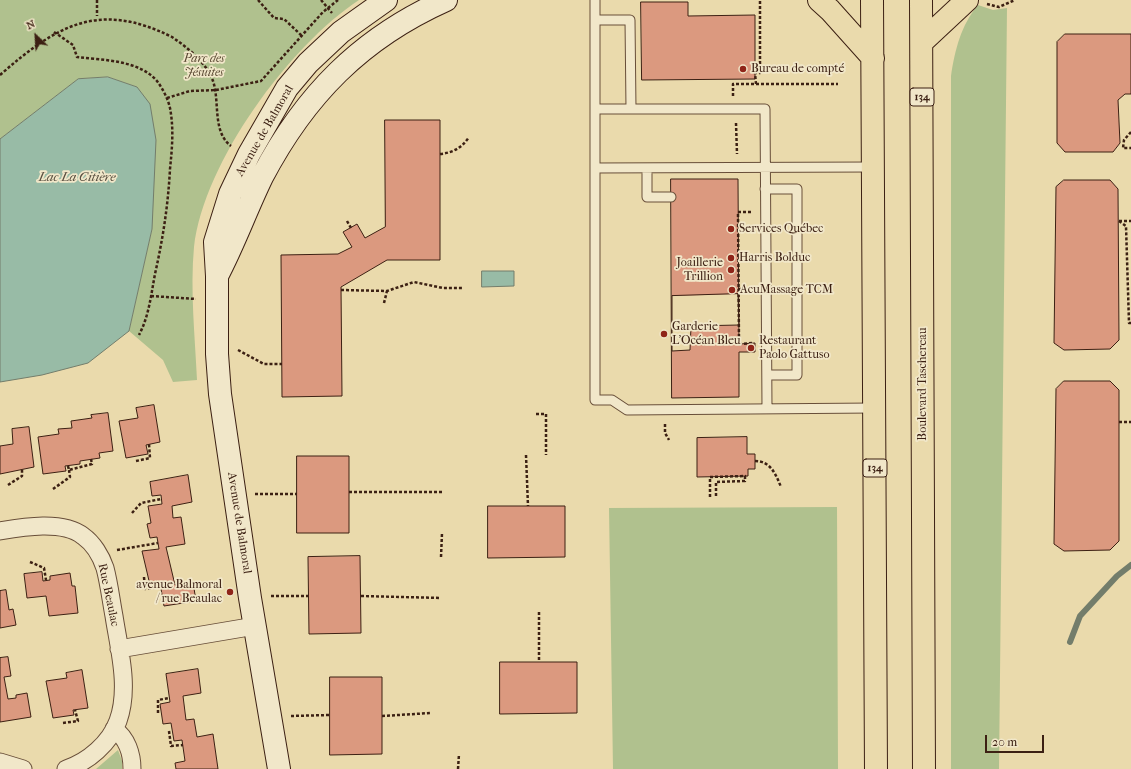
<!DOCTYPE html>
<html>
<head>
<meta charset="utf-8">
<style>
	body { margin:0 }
	#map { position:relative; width:1131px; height:769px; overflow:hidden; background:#eadaac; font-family:"IM FELL French Canon",serif }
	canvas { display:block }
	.north { position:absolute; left:16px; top:16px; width:40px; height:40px; -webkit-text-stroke:3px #f1e7c9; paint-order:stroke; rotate:335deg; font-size:11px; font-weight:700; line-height:16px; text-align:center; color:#3c2013 }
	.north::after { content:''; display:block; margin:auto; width:14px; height:18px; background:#3c2013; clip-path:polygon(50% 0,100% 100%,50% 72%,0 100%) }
	.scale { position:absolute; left:985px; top:735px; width:59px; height:18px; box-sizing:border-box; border:2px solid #3c2013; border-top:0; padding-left:5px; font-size:12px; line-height:14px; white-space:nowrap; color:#3c2013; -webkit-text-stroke:3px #f1e7c9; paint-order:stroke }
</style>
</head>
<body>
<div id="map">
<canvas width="1131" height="769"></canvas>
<div class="north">N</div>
<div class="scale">20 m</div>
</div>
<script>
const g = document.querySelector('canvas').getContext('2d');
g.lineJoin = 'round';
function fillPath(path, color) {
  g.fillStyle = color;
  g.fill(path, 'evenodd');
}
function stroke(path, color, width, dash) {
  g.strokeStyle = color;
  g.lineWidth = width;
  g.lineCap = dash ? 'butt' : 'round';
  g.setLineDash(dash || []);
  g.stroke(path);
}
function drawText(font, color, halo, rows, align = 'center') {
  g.font = font + ' "IM FELL French Canon",serif';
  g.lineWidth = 3.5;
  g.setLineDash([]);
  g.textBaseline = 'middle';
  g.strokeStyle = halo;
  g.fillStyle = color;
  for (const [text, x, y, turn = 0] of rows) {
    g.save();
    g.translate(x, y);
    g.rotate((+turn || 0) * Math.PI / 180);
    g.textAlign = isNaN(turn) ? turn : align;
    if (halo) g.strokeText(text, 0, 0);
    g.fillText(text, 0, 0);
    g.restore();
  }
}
fillPath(new Path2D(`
	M0,0H359C289,46 204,162 194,247C190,290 195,336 197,380L173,382L163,360L129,331L152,229L137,87L108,77L78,79L0,139Z
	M978,5L993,10L1007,8L999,769H951V76C955,50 961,25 978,5Z
	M837,507L838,769H613L609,508Z
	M118,750L122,761V769H96Z`), '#b0c18e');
const water = new Path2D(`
	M108,77L137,87L150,104L156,140L152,229L129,331L88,363L42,375L0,382V139L78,79Z
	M482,271H514V286L482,287Z`);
fillPath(water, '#98bba6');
stroke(water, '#737d6b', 1);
stroke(new Path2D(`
	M1070,642L1080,616L1117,576L1131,565`), '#737d6b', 6);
const building = new Path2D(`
	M641,2H688V16L755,15V79L642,80Z
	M1065,34H1131V94H1125L1118,100L1120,143L1113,152H1065L1057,143V42Z
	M385,120H440V260H387L341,287L342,396L282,397L281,255L338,254L352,247L343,232L357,224L365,238L385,227Z
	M671,179H738L739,344L755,343V352H739V397L672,398Z
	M1064,180H1110L1118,189L1119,340L1110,349L1064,350L1054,343L1056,187Z
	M738,294L739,325L691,326L690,350L672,351V296Z
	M1064,381H1110L1119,390V541L1110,550L1064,551L1054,544L1056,389Z
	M154,405L160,442L146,445L148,454L126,458L119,421L138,418L136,408Z
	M108,413L113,451L99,453L100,458L80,461V464L65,466L66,471L43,474L38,437L59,434L58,429L72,428L71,421L92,418L91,415Z
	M29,427L34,467L0,474V446L13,444L12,429Z
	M747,437V454H755V469H748V476L697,477V438Z
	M297,456H349V533H297Z
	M188,475L192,502L172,506L173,518L181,517L185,544L166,547L175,585L193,582L196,601L164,606L160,583L150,585L142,551L159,549L157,537L150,538L147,524L151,523L148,506L162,504L161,495L152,496L150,482Z
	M488,506H565V557L488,558Z
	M360,556L361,633L309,634L308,557Z
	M42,572L43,581L50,580V576L70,573L72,586H75L78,613L49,616L46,596L27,598L24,574Z
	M6,590L9,610L13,609L16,625L0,628V591Z
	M8,657L11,676L4,677L8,699L16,698V695L27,693L31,717L0,722V658Z
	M500,662H577V713L500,714Z
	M198,669L201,693L183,696L186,720L194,719L197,737L213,734L218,769H176L175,763L185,761L182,740L174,741L171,723L163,724L160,704L170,702L166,674Z
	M82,670L88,708L73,710L74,715L53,718L46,681L67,678L66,673Z
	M330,677H382V754L330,755Z`);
fillPath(building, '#db997f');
stroke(building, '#3c2013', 1);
const lane = new Path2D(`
	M595,0V400H612L627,410L874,408
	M595,20H630L631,109
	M595,109H765L767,408
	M595,168L872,167
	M647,168V197H671
	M765,189H797V375H767`);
const street = new Path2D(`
	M0,531C23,527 63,520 83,536C93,543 101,556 105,568C109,583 111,600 114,616C119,649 130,688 118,721C110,743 88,762 66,769
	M119,649L255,626
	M114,729C127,738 132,754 132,769
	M0,762L23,769`);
const secondary = new Path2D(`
	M217,276C234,244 246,210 262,177C305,95 361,38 446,0
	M279,769L250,598L220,394L217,354V276L215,242L230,194L249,154L287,88L308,63L341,32L386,0`);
const primary = new Path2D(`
	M819,0L830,10L873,58
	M872,0L876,769
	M921,0L924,769
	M922,42L967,0`);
stroke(lane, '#684e39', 11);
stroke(street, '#684e39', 19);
stroke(secondary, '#3c2013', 24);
stroke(primary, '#3c2013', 24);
stroke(new Path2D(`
	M97,0V16
	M258,0L274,18L284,19L301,35
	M321,0L332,13
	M987,4L999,7L1015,0
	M54,32L73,45L77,57C103,60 139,60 157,81C163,89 168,99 170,108C174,129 172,149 170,169C168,206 163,238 155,274C151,295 149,316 139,335
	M0,75C56,26 98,0 172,37C188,48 206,62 213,81C220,101 212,132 231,146
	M756,84L755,73H760V0
	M733,96V84H838
	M167,98L190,91L216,90L261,81L323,12L338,0
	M736,123L737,154
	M1131,132L1124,140L1123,148H1131
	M440,154C452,153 462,148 469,137
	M751,212H738L739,344L753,343
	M347,221L351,228
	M1119,221L1126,226L1129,323H1131
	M1119,221H1131
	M738,289H752
	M341,290L387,291L414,282L443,288H462
	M151,296L196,299
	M384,303L387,291
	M238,350L264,364H282
	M536,414H546V455
	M1119,422H1131
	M665,424V433L669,440
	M526,455L528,506
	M136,461L150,458L149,444
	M755,461C771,461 776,475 781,487
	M68,466L69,470L92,464L91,459
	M8,485L22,476V468
	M53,489L70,477L69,470
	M349,492H442
	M255,494H297
	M710,497V477L745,476V481L716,482V497
	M132,513L141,503L161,499
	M117,550L158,543
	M441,557L442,533
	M30,562L44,568L46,580
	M144,577L145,589L161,587
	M271,596H308
	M361,596L441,598
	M539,612V662
	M158,713V700L169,698
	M291,716L330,715
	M382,716L431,713
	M63,723L78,721L75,710
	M169,731L171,746L183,745
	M458,769L459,754`), '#3c2013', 2.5, [3, 2]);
stroke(lane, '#f1e7c9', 9);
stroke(street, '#f1e7c9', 17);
stroke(secondary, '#f1e7c9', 22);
stroke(primary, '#eadaac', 22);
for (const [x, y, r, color] of [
	[743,69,4,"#8f2418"],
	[731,229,4,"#8f2418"],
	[731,258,4,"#8f2418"],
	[731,270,4,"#8f2418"],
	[732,290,4,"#8f2418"],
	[664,334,4,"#8f2418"],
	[751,348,4,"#8f2418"],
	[230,592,4,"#8f2418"]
]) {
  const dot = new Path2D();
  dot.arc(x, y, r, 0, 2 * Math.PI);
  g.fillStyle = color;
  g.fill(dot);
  stroke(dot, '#f1e7c9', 1.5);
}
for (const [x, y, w] of [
	[922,97,24],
	[875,468,24]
]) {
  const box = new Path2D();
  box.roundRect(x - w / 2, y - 9, w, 18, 3);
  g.fillStyle = '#f1e7c9';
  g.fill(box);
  stroke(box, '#3c2013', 1);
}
drawText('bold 11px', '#3c2013', null, [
	["134",922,97],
	["134",875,468]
]);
drawText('italic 12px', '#594832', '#f1e7c9', [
	["Parc des",204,59],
	["Jésuites",204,73]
]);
drawText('12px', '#3c2013', '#f1e7c9', [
	["Bureau de compté",751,69],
	["Services Québec",739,229],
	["Harris Bolduc",739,258],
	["Joaillerie",723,263,"right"],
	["Trillion",723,277,"right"],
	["AcuMassage TCM",740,290],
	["Garderie",672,327],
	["L'Océan Bleu",672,341],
	["Restaurant",759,341],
	["Paolo Gattuso",759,355],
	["avenue Balmoral",222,585,"right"],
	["/ rue Beaulac",222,599,"right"]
], 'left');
drawText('12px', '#3c2013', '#f1e7c9', [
	["Avenue de Balmoral",265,131,-60],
	["Boulevard Taschereau",923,384,-90],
	["Avenue de Balmoral",239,523,81],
	["Rue Beaulac",108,595,78]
]);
drawText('italic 13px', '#584e3f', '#f1e7c9', [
	["Lac La Citière",77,178]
]);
</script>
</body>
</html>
